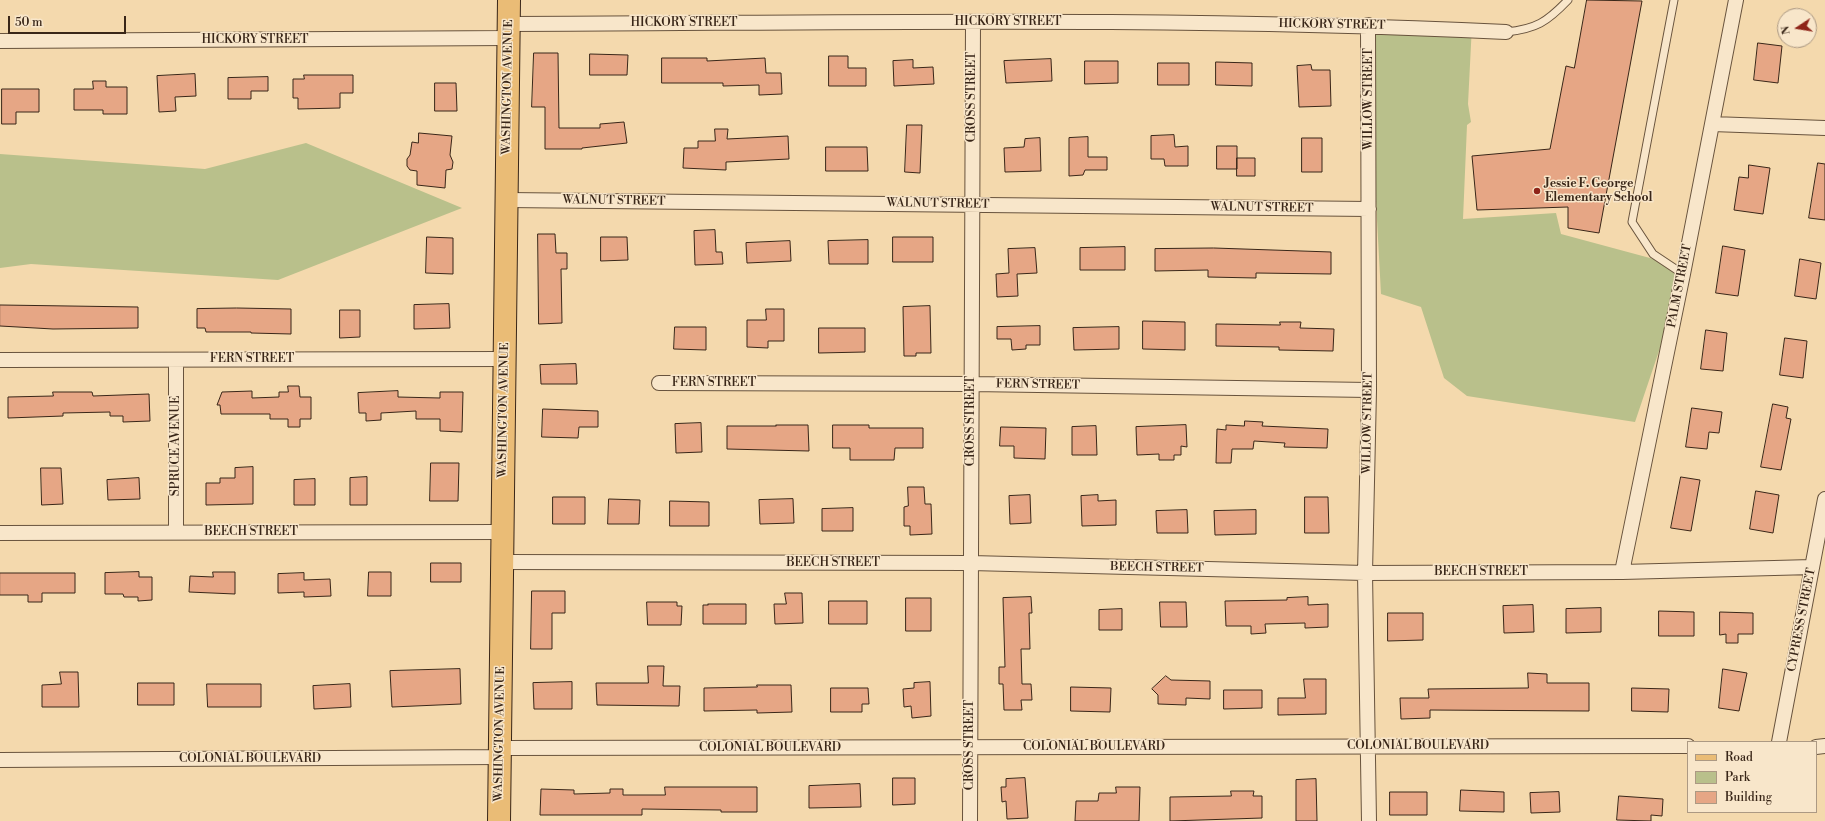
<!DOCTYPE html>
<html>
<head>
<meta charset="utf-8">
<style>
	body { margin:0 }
	#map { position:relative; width:1825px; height:821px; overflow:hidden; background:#f4d9ad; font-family:"Libre Bodoni",serif }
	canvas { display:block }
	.legend { position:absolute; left:1687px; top:741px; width:130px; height:72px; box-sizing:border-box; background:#f8e6ca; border:1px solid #ac9983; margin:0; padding:5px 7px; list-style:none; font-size:12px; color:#392618 }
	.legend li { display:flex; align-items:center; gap:8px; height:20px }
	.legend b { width:20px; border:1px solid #ac9983 }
	.north { position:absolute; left:1777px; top:8px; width:40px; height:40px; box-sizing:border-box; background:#f8e6ca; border:1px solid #ac9983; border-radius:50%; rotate:258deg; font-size:11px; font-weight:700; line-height:16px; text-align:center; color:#392618 }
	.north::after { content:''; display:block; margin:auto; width:14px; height:18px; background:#8f2418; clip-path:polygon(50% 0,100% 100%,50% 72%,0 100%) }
	.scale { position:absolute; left:8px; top:16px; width:118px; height:18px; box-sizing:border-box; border:2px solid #392618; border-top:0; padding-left:5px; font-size:12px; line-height:14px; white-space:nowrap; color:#392618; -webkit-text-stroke:3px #f8e6ca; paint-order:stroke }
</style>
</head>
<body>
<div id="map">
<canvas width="1825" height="821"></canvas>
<ul class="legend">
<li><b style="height:5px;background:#eabc76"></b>Road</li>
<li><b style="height:11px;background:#b9c08b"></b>Park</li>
<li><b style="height:11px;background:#e6a685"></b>Building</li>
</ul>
<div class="north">N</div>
<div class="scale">50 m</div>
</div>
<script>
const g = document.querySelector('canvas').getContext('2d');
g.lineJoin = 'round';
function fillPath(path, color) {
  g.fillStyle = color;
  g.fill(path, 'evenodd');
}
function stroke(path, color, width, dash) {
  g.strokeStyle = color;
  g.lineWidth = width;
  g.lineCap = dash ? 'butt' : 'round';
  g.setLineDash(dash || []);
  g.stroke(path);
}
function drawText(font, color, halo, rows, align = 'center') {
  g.font = font + ' "Libre Bodoni",serif';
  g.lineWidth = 3;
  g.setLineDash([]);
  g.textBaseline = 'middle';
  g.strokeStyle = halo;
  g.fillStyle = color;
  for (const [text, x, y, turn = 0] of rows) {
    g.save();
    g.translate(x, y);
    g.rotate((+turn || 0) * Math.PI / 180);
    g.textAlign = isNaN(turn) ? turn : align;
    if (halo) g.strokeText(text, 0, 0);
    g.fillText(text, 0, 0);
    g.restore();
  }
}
fillPath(new Path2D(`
	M1472,25L1468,104L1471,122L1467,125L1463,219L1556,213L1561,234L1687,268L1635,422L1467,396L1444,378L1421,307L1381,294L1372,127V31Z
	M306,143L462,208L278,280L31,264L0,268V154L205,169Z`), '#b9c08b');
const building = new Path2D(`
	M1587,0L1642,1L1599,233L1568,228V207L1477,210L1472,156L1550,149L1566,66L1574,68Z
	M1758,43L1782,46L1778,83L1754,80Z
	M534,53H558L559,128H600V124L624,122L627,143L582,148V149H545V107H532Z
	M590,54L628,55L627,75H590Z
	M829,56H848V68H866V86H829Z
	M662,58H707V61L765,58L766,73H781L782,94L759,95V85L723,86V83H662Z
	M1051,59L1052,81L1006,83L1004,61Z
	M913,60V68L933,67L934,84L894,86L893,61Z
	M1085,61H1118V83L1085,84Z
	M1216,62L1252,63V86L1216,85Z
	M1158,63H1189V85H1158Z
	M1311,65L1312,70H1330L1331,106L1299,107L1297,66Z
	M195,74L196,96L175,97L176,111L159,112L157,76Z
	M304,75H353V93H340V108L298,109V98H293V79H304Z
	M268,77V91H251V99H228V78Z
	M93,81H106V87H127V114H103V110H74V89H93Z
	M435,83H456L457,111H435Z
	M2,89H39V112H16V124H2Z
	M907,125H922L920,173L905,172Z
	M715,129H728L727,139L788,136L789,159L726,162V170L683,168L684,148H698V141H715Z
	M419,133L452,136L450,155L453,162L452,169L446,170L445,188L417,185V171L410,170L407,166V159L410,155L412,142L418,143Z
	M1174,135L1175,147L1188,146V166H1165L1164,159H1151V136Z
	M1088,137V157H1107V170H1085L1083,175L1069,176V138Z
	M1040,138L1041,171L1005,172L1004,148L1024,147L1025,139Z
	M1302,138H1322V172H1302Z
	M1217,146H1237V169H1217Z
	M826,147H867L868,171H826Z
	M1237,158H1255V176H1237Z
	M1818,163L1825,164V220L1809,218Z
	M1749,165L1770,168L1763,214L1734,210L1739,177L1748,178Z
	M715,230L716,252H722L723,264L695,265L694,231Z
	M538,234H555L556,253H567V269H561L562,323L539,324Z
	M427,237L453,238V274L426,273Z
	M601,237H627L628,260L601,261Z
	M893,237H933V262H893Z
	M868,240V264H829L828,241Z
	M790,241L791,261L747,263L746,243Z
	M1723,246L1745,250L1738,296L1716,293Z
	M1125,247V270H1080V248Z
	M1035,248L1037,273L1017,274L1018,296L997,297L996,274L1009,273L1008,249Z
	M1214,248L1331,252V274L1256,273V278L1208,277V270L1155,271V249Z
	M1800,259L1821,263L1816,299L1795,296Z
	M449,304L450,328L414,329V305Z
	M0,305L138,307V328L53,329L0,326Z
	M930,306L931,353H916V356H904L903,307Z
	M237,308L291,309V334L251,333V332H206L205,328H197V309Z
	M766,309H784V341H768V348L747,347V320H766Z
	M340,310H360V337L340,338Z
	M1143,321L1185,322V350L1143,349Z
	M1280,322H1301L1300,328L1334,329L1333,351L1279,350V347L1216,346V324L1280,325Z
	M1040,326V345H1026V349L1012,350L1011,339H997V327Z
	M675,327H706V350L674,349Z
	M1119,327V349L1074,350L1073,328Z
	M819,328H865V352L819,353Z
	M1706,330L1727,333L1723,371L1701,369Z
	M1785,338L1807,341L1803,378L1780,375Z
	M576,364L577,384H541L540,365Z
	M288,386H299L300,397H311V419H300V427H288V419H270V414H221L220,405H217L222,392L252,391V398L279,397V392H288Z
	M398,391V397L440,398V392H463L462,432L440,431V419H416V411L381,413V420L366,421V413H359L358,393Z
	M53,392H92L93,396L149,394L150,421L123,422V416H110V412L63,413V416L8,418V397L53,396Z
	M1773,404L1788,407L1786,418L1791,419L1781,470L1761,467Z
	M1692,408L1722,412L1719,433L1709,432L1707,449L1686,447Z
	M543,409L598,411V427H579L578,438L542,437Z
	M1245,421L1263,422L1262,426L1328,429L1327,448L1284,447L1285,443L1254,441L1253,449H1232L1231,463H1216L1217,429L1226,430V425L1244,426Z
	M701,423L702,452L676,453L675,424Z
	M776,425H808L809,451L727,449V426H776Z
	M833,425H869V428H923V448H895L894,460H850V448H833Z
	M1186,425L1187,447L1181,446V455H1174V460H1159V454L1137,455L1136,427Z
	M1096,426L1097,455H1072V427Z
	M1001,427L1046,428L1045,459L1014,458V446H1000Z
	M431,463H459L458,501H430Z
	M253,467V504L206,505V483H220V478H235V468Z
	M41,468H61L63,504L42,505Z
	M367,477V505H350V478Z
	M1681,477L1700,480L1691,531L1671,528Z
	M139,478L140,499L108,500L107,480Z
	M315,479V505H294V480Z
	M908,487H924L925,504H931L932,534L910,535V526H904V507L908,506Z
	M1756,491L1779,495L1773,533L1750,529Z
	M1030,495L1031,523L1010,524L1009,496Z
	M1098,495V501L1116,500V525L1082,526L1081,496Z
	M553,497H585V524H553Z
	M1305,497H1328L1329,533H1305Z
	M609,499L640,500L639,524H608Z
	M793,499L794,523L760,524L759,500Z
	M670,501L709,502V526H670Z
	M853,508V531H822V509Z
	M1187,510L1188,533H1157L1156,511Z
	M1256,510V534L1215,535L1214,511Z
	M431,563H461V582H431Z
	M139,572V577H152V600L138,601V597H124L123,594H105V573Z
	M213,572H235V594L189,592L190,576L213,577Z
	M369,572H391V596H368Z
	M0,573H75V593H42V602H28V595H0Z
	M304,573V580L330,579L331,596L304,597V592L278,593V574Z
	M532,591H565V613H552V649H531Z
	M785,593H802L803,623L775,624L774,604H786Z
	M1031,597L1032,613H1029L1030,649H1021L1022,684H1031L1032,700H1021L1022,710H1004L1003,684H999V667H1005L1003,598Z
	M1308,597V605L1328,604V627L1305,628V623L1265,624L1266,633L1251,634V626H1226L1225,601L1287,600V598Z
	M906,598H931V631H906Z
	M829,601H867V624H829Z
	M647,602H677V606H682L681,625H648Z
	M1160,602H1186L1187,627H1161Z
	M708,604H746V624H703V605H708Z
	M1533,605L1534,632L1504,633L1503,606Z
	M1601,608V632L1566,633V609Z
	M1122,609V630H1099V610Z
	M1659,611L1694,612V636H1659Z
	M1720,612L1753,613V634H1738V643H1726V634L1720,635Z
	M1388,613H1423V640L1388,641Z
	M648,666H664L663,686H680L679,706L597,705L596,683H648Z
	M460,669L461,704L392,707L390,671Z
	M1723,669L1747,673L1739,711L1719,708Z
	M60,672H78L79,707H42V685L61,684Z
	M1528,673L1547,674V683H1589V711L1430,710V718L1401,719L1400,698H1429L1428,689L1528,688Z
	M1166,676L1171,680L1210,681V699L1186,698V705L1158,704V695L1152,689Z
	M1304,679H1326V714L1278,715V698H1305Z
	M572,682V709H534L533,683Z
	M930,682L931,716L912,718L911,706L904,707L903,689L914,688V683Z
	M138,683H174V705H138Z
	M207,684H261V707H208Z
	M350,684L351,707L314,709L313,686Z
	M757,685H791L792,712L757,713V710L704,711V688L757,687Z
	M1071,687L1111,688L1110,712L1071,711Z
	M831,688H868L869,704H862V712H831Z
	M1632,688L1669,689L1668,712L1632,711Z
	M1224,690H1262V708L1224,709Z
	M893,778H915V804L893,805Z
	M1025,778L1028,818L1007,819L1006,801L1002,802L1001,787H1006V779Z
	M1316,779L1317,821H1296V780Z
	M860,784L861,807L809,808V786Z
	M665,787H757V812H721V810L642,809V815H540L541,789L574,790V794L610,793V789H623V795H665Z
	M1116,787H1140L1139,821H1075L1076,801H1098L1099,793H1116Z
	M1461,790L1504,792V812L1460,811Z
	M1231,791H1254L1253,796H1262V818L1170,821V797L1231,796Z
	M1390,792H1427V815H1390Z
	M1559,792L1560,812L1531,813L1530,793Z
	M1619,796L1663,799L1662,816L1651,815V821L1617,820Z`);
fillPath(building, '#e6a685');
stroke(building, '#392618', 1);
const service = new Path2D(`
	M1674,0L1632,222L1653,254L1683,274
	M1506,32C1536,29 1547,22 1568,0`);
const minor = new Path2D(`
	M509,24C841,23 1174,16 1506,32
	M1368,25L1369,390L1365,573L1369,821
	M0,41L509,38
	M1712,124L1825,128
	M507,200L1369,209
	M0,360L505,359
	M659,383L972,384L1369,390
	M176,532V360
	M0,533L502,532
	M502,562L971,563L1365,573L1622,572L1812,567
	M1622,572L1683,274L1736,0
	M1779,742L1825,499
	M1816,747L1825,746
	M499,748L1688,746
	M0,760L499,757
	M970,821L973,22`);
const primary = new Path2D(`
	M499,821L509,0`);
stroke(service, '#68533d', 9);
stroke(minor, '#68533d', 16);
stroke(primary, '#392618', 24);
stroke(service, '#f8e6ca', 7);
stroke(minor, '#f8e6ca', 14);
stroke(primary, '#eabc76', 22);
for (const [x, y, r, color] of [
	[1537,191,4,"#8f2418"]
]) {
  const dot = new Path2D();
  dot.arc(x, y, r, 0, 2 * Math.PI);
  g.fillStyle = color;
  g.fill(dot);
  stroke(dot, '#f8e6ca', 1.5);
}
drawText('12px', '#392618', '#f8e6ca', [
	["HICKORY STREET",1008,22],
	["HICKORY STREET",684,23],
	["HICKORY STREET",1332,25,1],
	["HICKORY STREET",255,40],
	["WASHINGTON AVENUE",508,87,-89],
	["CROSS STREET",972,97,-90],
	["WILLOW STREET",1369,99,-90],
	["WALNUT STREET",614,201,1],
	["WALNUT STREET",938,204,1],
	["WALNUT STREET",1262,208,1],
	["PALM STREET",1680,286,-79],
	["FERN STREET",252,359],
	["FERN STREET",714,383],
	["FERN STREET",1038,385,1],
	["WASHINGTON AVENUE",504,410,-89],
	["CROSS STREET",971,421,-90],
	["WILLOW STREET",1368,423,-89],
	["SPRUCE AVENUE",176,446,-90],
	["BEECH STREET",251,532],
	["BEECH STREET",833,563],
	["BEECH STREET",1157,568,1],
	["BEECH STREET",1481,572],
	["CYPRESS STREET",1802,620,-79],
	["WASHINGTON AVENUE",500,734,-89],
	["CROSS STREET",970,745,-90],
	["COLONIAL BOULEVARD",1418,746],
	["COLONIAL BOULEVARD",1094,747],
	["COLONIAL BOULEVARD",770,748],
	["COLONIAL BOULEVARD",250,759]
]);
drawText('bold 12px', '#392618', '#f8e6ca', [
	["Jessie F. George",1545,184],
	["Elementary School",1545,198]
], 'left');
</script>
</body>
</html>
